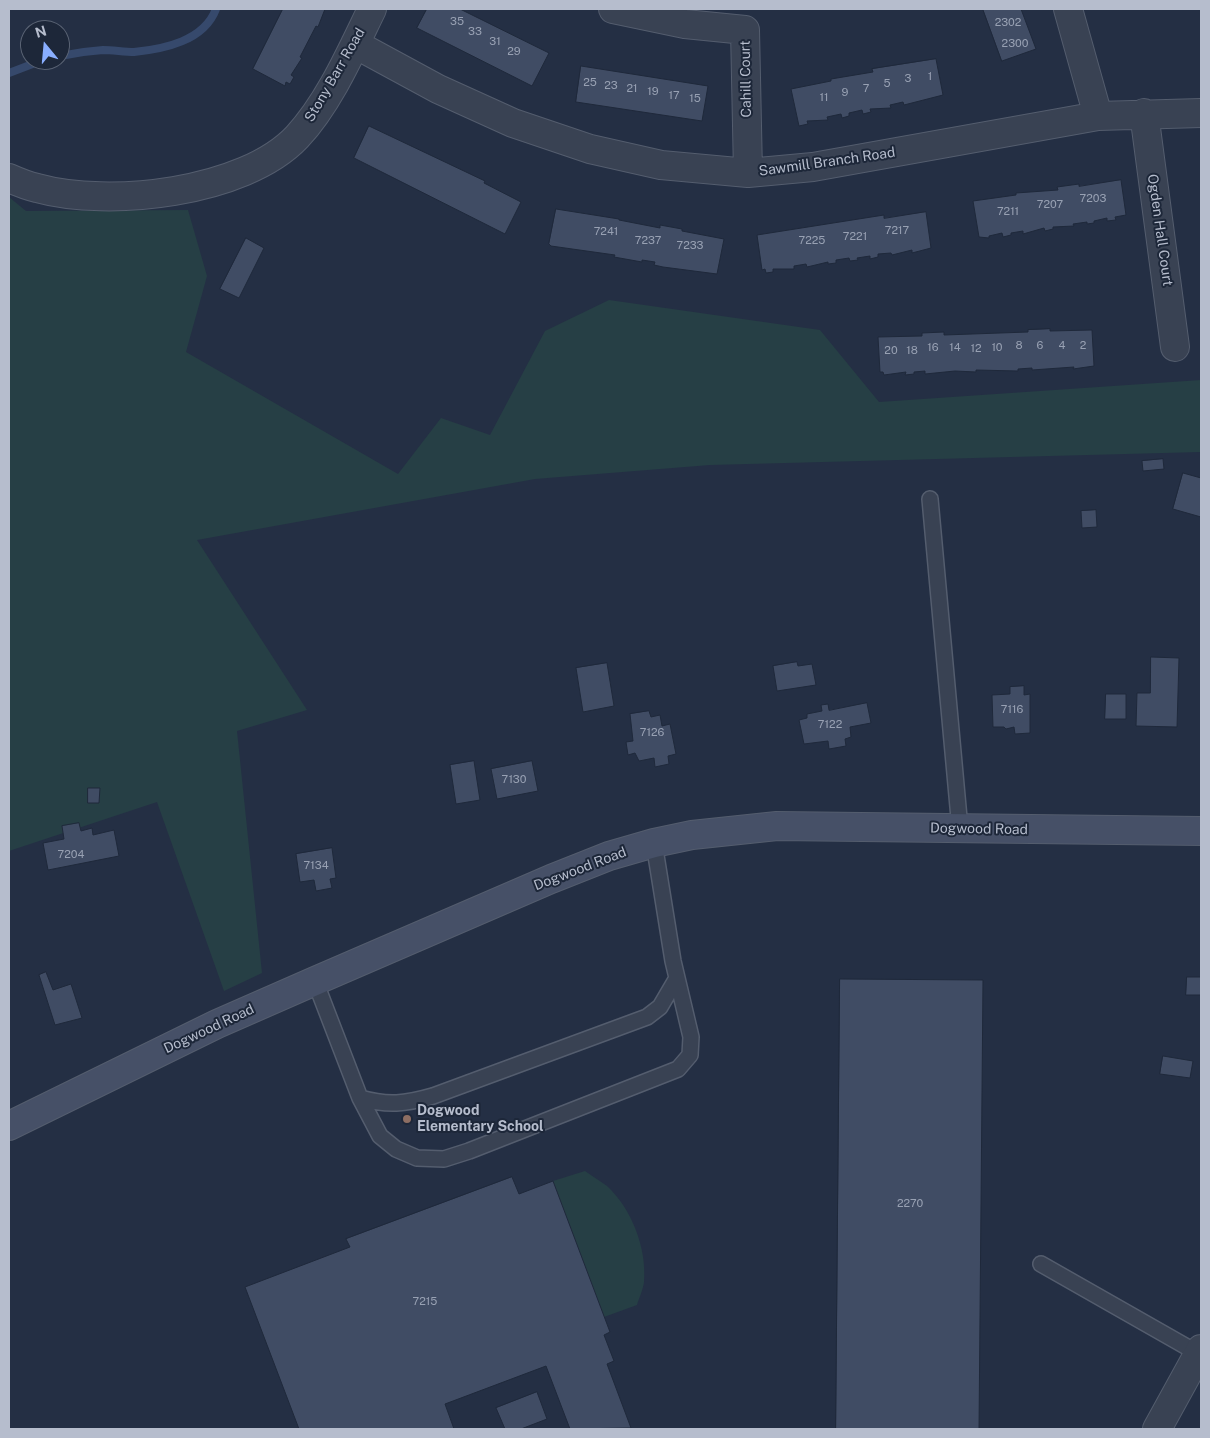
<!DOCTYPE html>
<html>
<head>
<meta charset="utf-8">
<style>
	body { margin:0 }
	#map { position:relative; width:1210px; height:1438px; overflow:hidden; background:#242f44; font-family:"Public Sans",sans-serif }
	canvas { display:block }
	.frame { position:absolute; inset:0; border:10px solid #b6bdcd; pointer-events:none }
	.north { position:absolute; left:20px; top:20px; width:50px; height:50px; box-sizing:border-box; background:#1d2739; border:1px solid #5a6374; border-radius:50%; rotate:343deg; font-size:14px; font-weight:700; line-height:20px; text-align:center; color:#b6bdcd }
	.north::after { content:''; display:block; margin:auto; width:18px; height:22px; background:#89aeff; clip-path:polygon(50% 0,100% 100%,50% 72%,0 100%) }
</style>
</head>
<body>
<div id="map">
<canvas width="1210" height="1438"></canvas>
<div class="frame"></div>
<div class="north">N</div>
</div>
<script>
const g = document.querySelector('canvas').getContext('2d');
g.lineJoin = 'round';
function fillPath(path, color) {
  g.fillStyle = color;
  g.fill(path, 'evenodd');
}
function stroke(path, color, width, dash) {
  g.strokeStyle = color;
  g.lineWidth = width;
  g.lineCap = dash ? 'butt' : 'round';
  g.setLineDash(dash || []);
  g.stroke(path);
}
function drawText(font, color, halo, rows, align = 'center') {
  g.font = font + ' "Public Sans",sans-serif';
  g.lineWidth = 4;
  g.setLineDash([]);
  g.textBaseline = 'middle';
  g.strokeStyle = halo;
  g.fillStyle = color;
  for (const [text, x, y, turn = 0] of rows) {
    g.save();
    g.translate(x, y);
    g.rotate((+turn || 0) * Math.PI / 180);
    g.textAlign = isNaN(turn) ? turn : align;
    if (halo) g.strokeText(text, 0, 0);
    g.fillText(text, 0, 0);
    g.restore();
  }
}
fillPath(new Path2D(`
	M9,197L26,211L188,210L207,276L186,352L398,474L441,418L490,435L545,331L609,300L820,330L879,402L1201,380V452L710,465L535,479L197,540L307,710L237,731L262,973L224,991L157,802L9,851Z
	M585,1171C592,1176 600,1181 607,1186C632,1209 647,1249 644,1282C643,1290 639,1298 637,1305L604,1317L553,1181Z`), '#263f45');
stroke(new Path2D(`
	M60,56C74,53 88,51 103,50C113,50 124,52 134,52C164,49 204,41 216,9
	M9,73L43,60`), '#36496c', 8);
const building = new Path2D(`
	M283,9H325L318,27L316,26L300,57L302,58L291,75L294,77L290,84L286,82L285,86L253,69Z
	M427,9H460L549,53L532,86L417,28Z
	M983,9H1021L1036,49L1002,61Z
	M936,59L943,95L904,105L903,102L890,105L891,108L870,109L871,112L863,114L862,110L849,113V116L842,118L841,114L827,117L828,120L807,121L808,124L799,126L791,89L831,81V79L873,72L872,69Z
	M581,66L708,86L702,121L576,102Z
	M369,126L485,181L484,183L521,202L505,234L354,158Z
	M1121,180L1126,215L1115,217L1116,220L1107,221V218L1094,221V223L1087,224V222L1073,224L1074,226L1053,227V229L1045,231L1044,228L1023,234V231L1011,233V235L1003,237L1002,233L989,236V238L979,237L973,201L1016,195V193L1058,190L1057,187L1079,184V186Z
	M556,209L619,219V220L660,228V225L682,229V231L724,239L717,274L663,267L654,265L655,262L642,260V262L614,257L615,255L551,246L549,244Z
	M926,212L931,248L912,253V250L892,255L891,253L878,254V257L870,259V256L857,258L858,260L850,261L849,258L836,260V263L828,264V262L807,267L806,264L794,266V269H773V272L766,273L765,269L762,270L757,235L884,215V218Z
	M246,238L264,248L239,298L220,289Z
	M1050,329V331L1092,330L1094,366L1073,369L1074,367L1032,370V368L1018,369V371L976,370V372L955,371L925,374V371L914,372V374L905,375L906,372L884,375L883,372H880L878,337L922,336V333L944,332V335L1028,332V330Z
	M1163,459L1164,469L1143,471L1142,461Z
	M1183,473L1201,478V517L1173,509Z
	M1096,510L1097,527L1082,528L1081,511Z
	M1151,657L1179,658L1177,727L1136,726L1137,693H1150Z
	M797,662L798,666L812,664L816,685L777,691L773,666Z
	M607,663L614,706L583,712L576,668Z
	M1024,686V695L1030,694V733L1015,734L1014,727L1006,729L1004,727H993L992,695L1010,694V687Z
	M1106,694H1126V719H1105Z
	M867,703L871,723L850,727L851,737L845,739L846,746L829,749L828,741L804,744L799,720L807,718V714L822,711L821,705L828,704L829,710Z
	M649,711L651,717L660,715L662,726L670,724L676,754L668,756L669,764L655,767L654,758L639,761L635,753L628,755L626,742L633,741L630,714Z
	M474,761L480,800L456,804L450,765Z
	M532,761L538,791L497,799L491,769Z
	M88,788H100L99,803H88Z
	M79,823L81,831L92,828L93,835L114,830L119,856L48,870L43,843L64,839L62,826Z
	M332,848L336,878L330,879L332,888L316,891L314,880L300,882L296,854Z
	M46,972L53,990L71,984L82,1018L55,1025L39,975Z
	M1187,977H1201V995H1186Z
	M840,979L983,980L979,1429H836Z
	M1163,1056L1193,1061L1190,1078L1160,1074Z
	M512,1177L519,1194L553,1181L610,1332L604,1335L614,1361L607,1364L631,1428L570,1429L546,1366L445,1404L454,1429H299L245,1287L350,1247L346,1239Z
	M537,1392L547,1419L521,1429H505L496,1408Z`);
fillPath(building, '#404c64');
stroke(building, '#1f293b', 1);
const lane = new Path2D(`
	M930,499L960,829
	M315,981L360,1098L380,1136L396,1149L417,1158L444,1159L469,1151L678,1069L690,1055L691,1037L673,961L654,843
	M360,1098C388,1106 405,1104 433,1096L647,1017L660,1007L677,978
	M1041,1264L1201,1355`);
const street = new Path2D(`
	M613,9L685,24L745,30L748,173
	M1068,9L1098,116
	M355,44L438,89L513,123L590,149L661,165L748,173L813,167L1098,116L1201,113
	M1144,113L1175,347
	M9,178C18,182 28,186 37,188C109,208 244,193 297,137C329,103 352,50 372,9
	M1157,1429L1201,1349`);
const secondary = new Path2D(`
	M9,1126L217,1024L315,981L551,879L609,856L654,843L692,835L777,826L1201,831`);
stroke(lane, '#545d6e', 18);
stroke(street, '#545d6e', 30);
stroke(secondary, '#545d6e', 30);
stroke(lane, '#394253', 15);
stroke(street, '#394253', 28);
stroke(secondary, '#465067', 28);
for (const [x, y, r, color] of [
	[407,1119,5,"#8d6e63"]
]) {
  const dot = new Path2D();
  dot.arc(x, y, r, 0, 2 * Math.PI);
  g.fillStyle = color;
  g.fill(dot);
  stroke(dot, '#1d2739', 2);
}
drawText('11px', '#98a1b3', null, [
	["35",457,22],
	["2302",1008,23],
	["33",475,32],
	["31",495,42],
	["2300",1015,44],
	["29",514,52],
	["1",930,77],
	["3",908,79],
	["25",590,83],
	["5",887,84],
	["23",611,86],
	["21",632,89],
	["7",866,89],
	["19",653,92],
	["9",845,93],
	["17",674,96],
	["11",824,98],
	["15",695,99],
	["7203",1093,199],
	["7207",1050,205],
	["7211",1008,212],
	["7217",897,231],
	["7241",606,232],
	["7221",855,237],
	["7237",648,241],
	["7225",812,241],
	["7233",690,246],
	["8",1019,346],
	["6",1040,346],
	["4",1062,346],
	["2",1083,346],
	["16",933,348],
	["14",955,348],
	["10",997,348],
	["12",976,349],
	["20",891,351],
	["18",912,351],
	["7116",1012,710],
	["7122",830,725],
	["7126",652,733],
	["7130",514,780],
	["7204",71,855],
	["7134",316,866],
	["2270",910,1204],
	["7215",425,1302]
]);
drawText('14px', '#b6bdcd', '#1d2739', [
	["Stony Barr Road",335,75,-60],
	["Cahill Court",746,79,-91],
	["Sawmill Branch Road",827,162,-8],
	["Ogden Hall Court",1160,230,82],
	["Dogwood Road",979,829,1],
	["Dogwood Road",580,869,-21],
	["Dogwood Road",209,1029,-25]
]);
drawText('bold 14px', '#b6bdcd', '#1d2739', [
	["Dogwood",417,1111],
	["Elementary School",417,1127]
], 'left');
</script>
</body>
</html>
